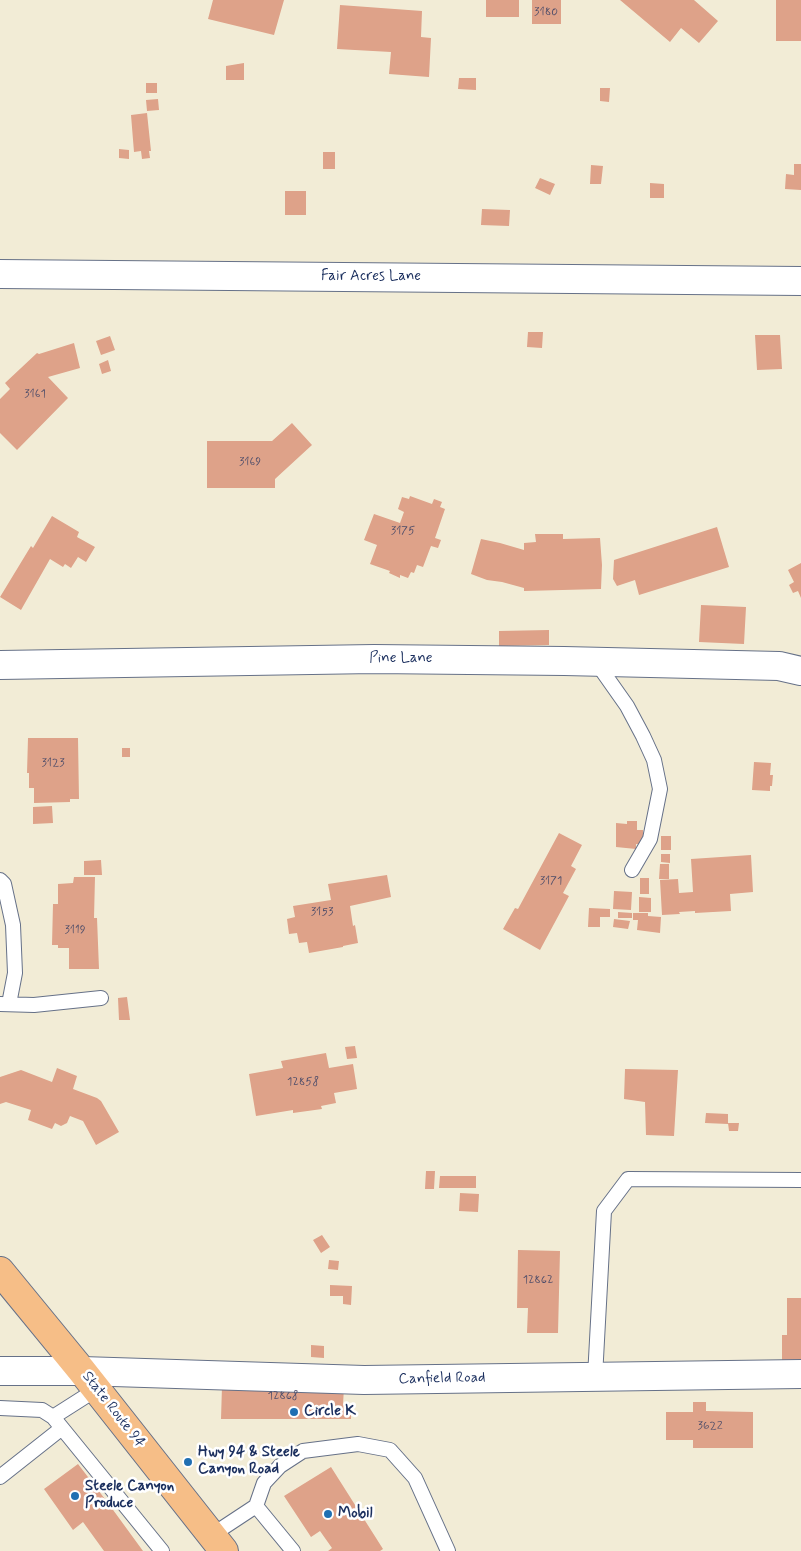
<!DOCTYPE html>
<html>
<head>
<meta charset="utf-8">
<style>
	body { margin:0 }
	canvas { display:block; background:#f2ecd6 }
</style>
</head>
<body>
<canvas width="801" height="1551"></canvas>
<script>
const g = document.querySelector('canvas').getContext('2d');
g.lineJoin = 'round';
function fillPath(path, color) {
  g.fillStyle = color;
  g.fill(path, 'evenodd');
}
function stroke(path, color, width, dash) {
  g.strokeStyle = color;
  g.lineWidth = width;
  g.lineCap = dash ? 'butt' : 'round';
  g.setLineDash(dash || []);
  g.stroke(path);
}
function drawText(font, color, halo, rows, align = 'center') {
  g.font = font + ' Mynerve,sans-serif';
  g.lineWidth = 5;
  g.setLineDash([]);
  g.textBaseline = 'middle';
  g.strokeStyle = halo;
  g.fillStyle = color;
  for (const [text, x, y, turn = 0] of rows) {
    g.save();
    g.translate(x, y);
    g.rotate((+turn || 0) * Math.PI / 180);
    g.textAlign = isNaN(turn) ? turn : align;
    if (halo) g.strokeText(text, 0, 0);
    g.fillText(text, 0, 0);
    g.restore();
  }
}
fillPath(new Path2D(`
	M213,0H284L274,35L208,19Z
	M486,0H519V17H486Z
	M532,0H561V24H532Z
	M620,0H694L718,21L699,43L681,28L670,42Z
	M776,0H801V41H776Z
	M340,5L422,11L421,37L431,38L429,77L389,74L391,52L337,49Z
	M244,63V80H226V66Z
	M459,78H476V90L458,89Z
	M146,83H157V93H146Z
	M600,88H610L609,102L600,101Z
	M158,99L159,110L147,111L146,100Z
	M147,113L151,151H149L150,158L142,159L141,151L134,152L131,115Z
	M119,149L129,150V159L119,158Z
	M323,152H335V169H323Z
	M794,164H801V190L785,189L786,174L794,175Z
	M591,165L603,166L601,184H590Z
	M540,178L555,184L550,195L535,188Z
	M650,183L664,184V198H650Z
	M285,191H306V215H285Z
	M482,209L510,210L509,226L481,225Z
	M528,332H543L542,348L527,347Z
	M755,335H780L782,369L757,370Z
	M110,336L115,350L101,355L96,341Z
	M74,343L80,368L48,377L68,398L17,450L0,433V399L10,389L5,383L37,353L39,354Z
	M108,360L111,371L102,374L99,364Z
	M292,423L312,445L275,479V488H207V441H272Z
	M410,496L432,504L434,499L442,502L440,507L445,509L435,538L441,540L438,548L431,546L423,567L417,565L414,573L411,572L408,578L400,575V578L389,573L390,571L370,564L377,545L364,540L374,514L400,523L404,512L398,509L402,497L409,499Z
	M52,516L79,532L77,537L95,547L86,562L78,557L71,568L65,564L63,567L50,559L21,610L0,597L31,546L33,548Z
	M717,527L729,567L639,595L635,580L617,586L613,579L614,560Z
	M535,534H563V539L600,538L602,565L601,589L524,591V588L502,582L487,580L471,574L481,539L500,543L524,550V543L536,542Z
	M801,563V598L798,591L793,593L789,585L794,582L788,570Z
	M701,605L746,607L744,644L699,642Z
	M549,630V645L499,646V631Z
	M28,738H78L79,799H70V802L34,803V788H29V773H27Z
	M122,748H130V757H122Z
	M754,762L771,763L770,775H773L772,786H770V791L752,790Z
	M52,806L53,823L33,824V807Z
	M627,821H637V830H643V844H636V849L616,847V823L627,824Z
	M559,833L582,845L571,866L576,869L563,893L569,896L540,950L503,929L515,908L518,909Z
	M661,836H671V850H661Z
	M661,854H670V863L661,862Z
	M751,855L753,892L730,894L731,911L695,913V911L679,912L680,914L662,915L660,880L678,879L679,893L693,892L691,859Z
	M101,860L102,875H84V861Z
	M660,864H669V879H659Z
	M387,875L391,897L350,906L353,926L355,925L358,943L343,946V947L309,953L307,942L299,943L297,933L289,934L287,919L295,917L293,906L331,900L328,884Z
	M74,877H95L94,918H97L99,969H69V948H58V945H52L53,904H58V884L73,883Z
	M640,878H649V894H640Z
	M614,891L632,892L631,910L613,909Z
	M639,897L651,898V912H639Z
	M589,908L610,909V917H600V927H588Z
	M618,912L632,913V918H618Z
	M633,913H648V916L661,917L660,933L637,930L638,920H633Z
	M614,919L630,921L628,929L613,927Z
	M127,997L130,1020H119L118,998Z
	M355,1046L357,1058L347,1059L345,1047Z
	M326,1053L329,1068L353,1064L357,1089L334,1093L336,1103L321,1106L322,1109L293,1113V1110L256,1116L249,1074L283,1068L281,1061Z
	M57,1068L77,1076L73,1089L97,1098L101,1101L119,1132L96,1145L83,1121L70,1116L67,1123L61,1126L55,1123L52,1129L28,1120L31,1110L6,1102L0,1104V1077L21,1070L52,1082Z
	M625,1069L678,1070L674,1136L646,1135L645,1102L624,1099Z
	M706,1113L728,1114V1124L705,1123Z
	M728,1123H739L738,1131H729Z
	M426,1171H435L434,1189H425Z
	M440,1176H476V1188H439Z
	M460,1193L479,1194L478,1212L459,1211Z
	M322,1235L330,1247L321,1253L313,1240Z
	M518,1250L560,1251L558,1333H527L528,1308H517Z
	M329,1260L339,1261L338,1270L328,1269Z
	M330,1285L352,1286L351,1305L343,1304V1296H330Z
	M787,1298H801V1360H782V1335H787Z
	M311,1345L324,1346V1358L311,1357Z
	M222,1386L344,1387L343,1405H351V1419H221Z
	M693,1402H706V1411L753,1412V1448H693V1440H666V1412H693Z
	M78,1464L108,1503L143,1551H104L83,1522L73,1530L44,1489Z
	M331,1467L383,1549L380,1551H328L332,1548L320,1531L311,1537L284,1496Z`), '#dea289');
const service = new Path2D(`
	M596,662L627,706L643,736L654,760L660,789L650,839L632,870
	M0,880L4,884L13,925L15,973L9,1004
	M0,1004L34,1005L101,998
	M595,1377L604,1211L628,1179L801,1180
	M97,1389L53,1417L162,1551
	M0,1408L42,1410L53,1417
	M0,1477L62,1428
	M256,1506L293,1551
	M212,1535L256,1506L264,1483L280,1466L303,1451L358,1444L390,1450L415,1478L448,1551`);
const minor = new Path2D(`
	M0,274L801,281
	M0,665L374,659L564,661L779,666L801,671
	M0,1371H82L364,1380L801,1374`);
const trunk = new Path2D(`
	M0,1271L82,1371L224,1551`);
stroke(service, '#667188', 16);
stroke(minor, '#667188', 30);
stroke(trunk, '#667188', 30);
stroke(service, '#fff', 14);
stroke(minor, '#fff', 28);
stroke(trunk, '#f6be87', 28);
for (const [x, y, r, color] of [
	[294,1412,5,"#1f6fb2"],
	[188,1462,5,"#1f6fb2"],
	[75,1496,5,"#1f6fb2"],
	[328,1514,5,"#1f6fb2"]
]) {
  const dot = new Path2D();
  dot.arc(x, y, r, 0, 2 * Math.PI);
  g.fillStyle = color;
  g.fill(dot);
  stroke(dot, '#fff', 2);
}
drawText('12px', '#4c4c69', null, [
	["3180",546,12],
	["3161",35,394],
	["3169",250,462],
	["3175",403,531],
	["3123",53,763],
	["3171",551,881],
	["3153",322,912],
	["3119",75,930],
	["12858",303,1082],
	["12862",538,1280],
	["12868",283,1396],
	["3622",710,1426]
]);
drawText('15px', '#1b2f5e', '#fff', [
	["Fair Acres Lane",371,277],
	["Pine Lane",401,659],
	["Canfield Road",442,1379,-1],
	["State Route 94",113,1410,52]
]);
drawText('bold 15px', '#1b2f5e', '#fff', [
	["Circle K",304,1412],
	["Hwy 94 & Steele",198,1453],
	["Canyon Road",198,1470],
	["Steele Canyon",85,1487],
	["Produce",85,1504],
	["Mobil",338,1514]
], 'left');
</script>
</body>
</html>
